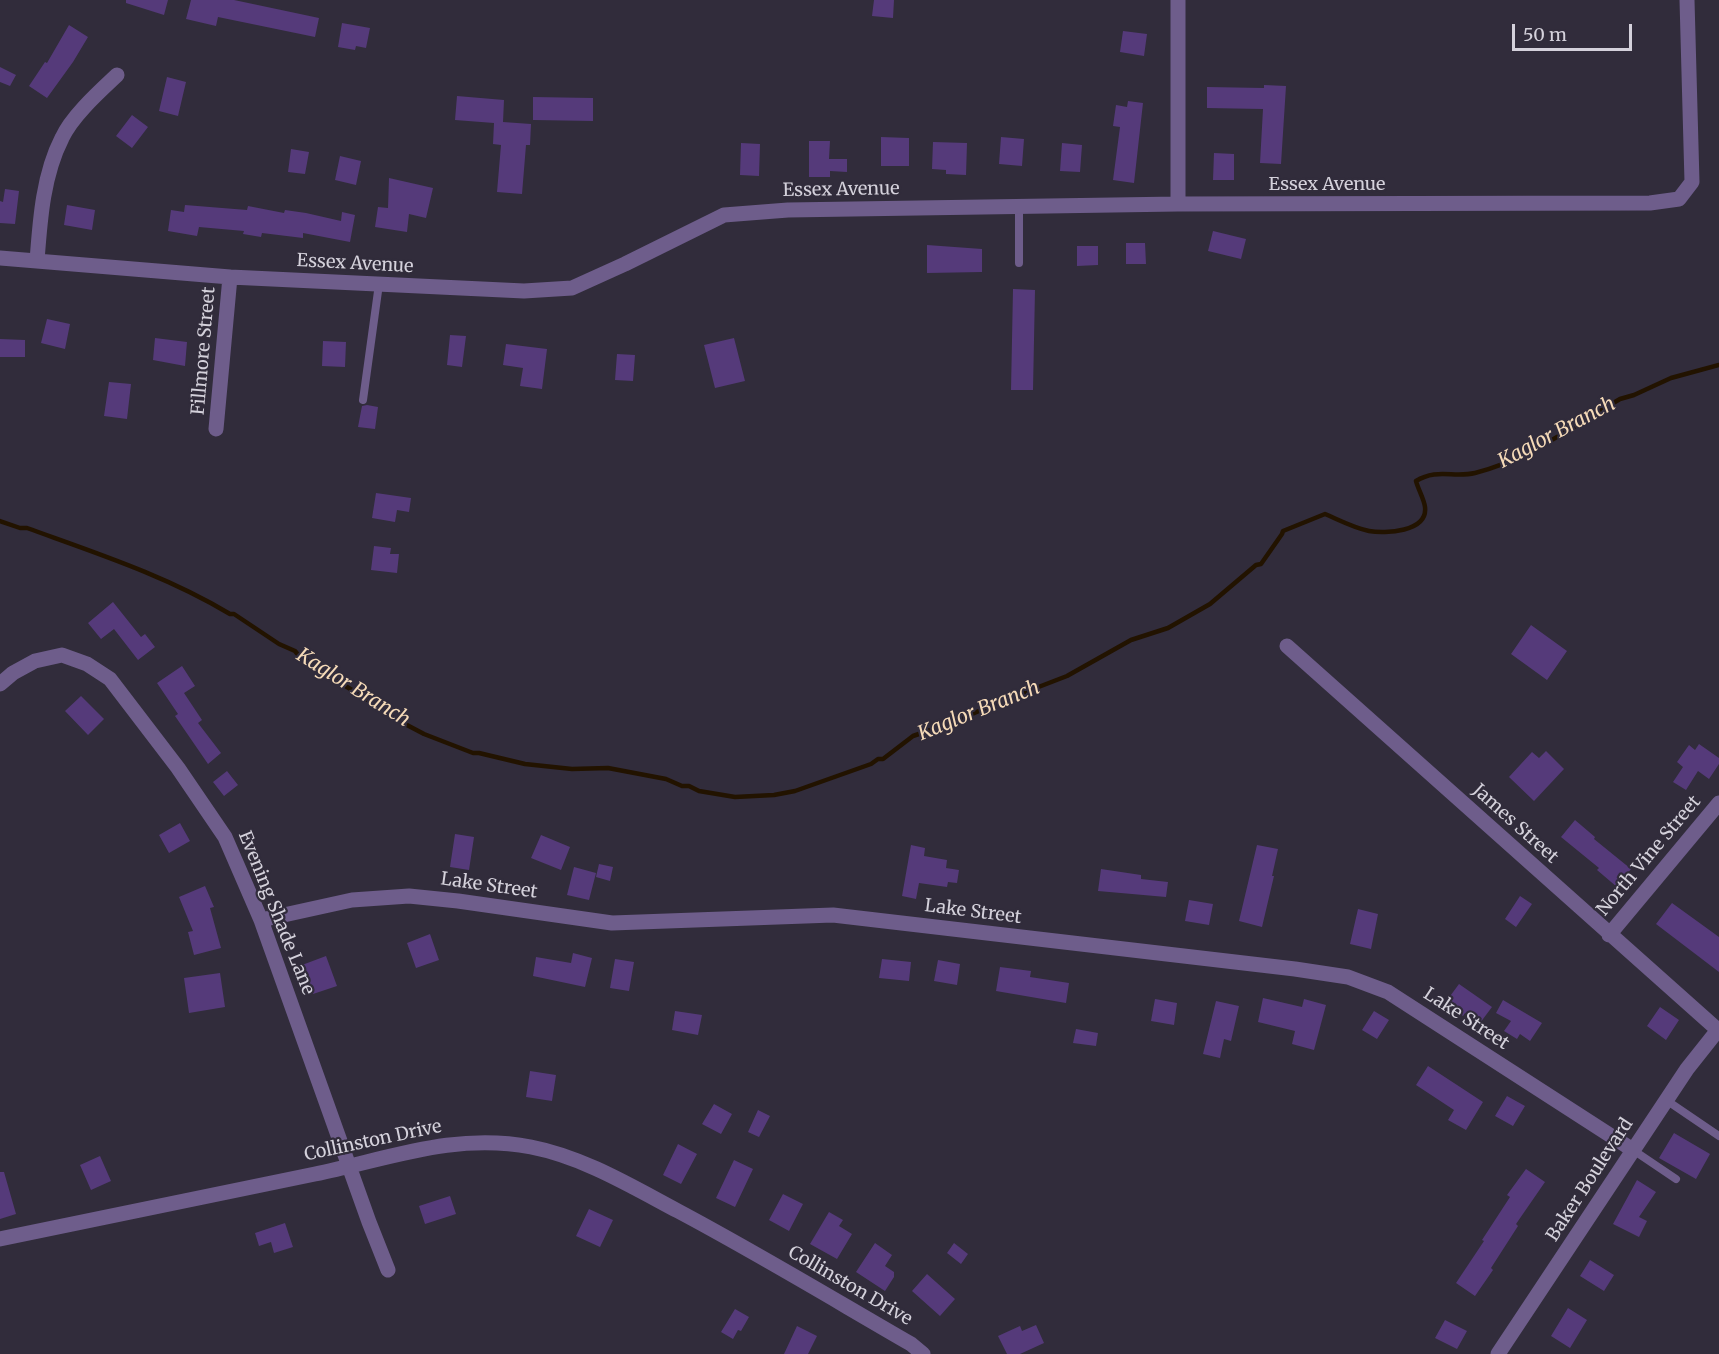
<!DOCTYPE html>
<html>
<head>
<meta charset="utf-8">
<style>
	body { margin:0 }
	#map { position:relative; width:1719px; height:1354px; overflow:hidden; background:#312c3b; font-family:Merriweather,serif }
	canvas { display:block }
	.scale { position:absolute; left:1512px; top:24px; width:120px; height:27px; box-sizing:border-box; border:3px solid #d4d1db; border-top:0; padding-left:8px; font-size:18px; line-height:21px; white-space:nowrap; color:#d4d1db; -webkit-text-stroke:4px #312c3b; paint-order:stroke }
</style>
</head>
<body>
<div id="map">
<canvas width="1719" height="1354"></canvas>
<div class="scale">50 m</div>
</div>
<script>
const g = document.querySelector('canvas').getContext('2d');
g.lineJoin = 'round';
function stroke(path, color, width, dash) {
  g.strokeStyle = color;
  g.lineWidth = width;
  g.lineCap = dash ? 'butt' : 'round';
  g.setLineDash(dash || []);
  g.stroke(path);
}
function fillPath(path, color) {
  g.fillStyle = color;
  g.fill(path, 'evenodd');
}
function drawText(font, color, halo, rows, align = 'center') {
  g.font = font + ' Merriweather,serif';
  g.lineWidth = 4.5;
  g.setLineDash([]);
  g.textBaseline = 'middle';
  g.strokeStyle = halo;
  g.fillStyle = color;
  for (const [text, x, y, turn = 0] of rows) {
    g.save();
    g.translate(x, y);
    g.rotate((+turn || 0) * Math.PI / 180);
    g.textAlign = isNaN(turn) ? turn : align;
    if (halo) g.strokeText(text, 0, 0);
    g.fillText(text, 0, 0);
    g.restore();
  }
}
stroke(new Path2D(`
	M0,521L20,528H27C96,553 167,576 230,614H234L279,644L295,651L299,656L327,672L331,677L384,710L388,715L424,734L473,753H479L525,764L572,769L608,768L666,779L682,786H689L699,791L735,797L774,795L795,791L871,764L878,759H883L913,736L954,722L997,703L1067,676L1131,640L1168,628L1210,604L1256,565L1261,564L1282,534L1283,531L1325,514C1339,520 1354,528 1369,531C1385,534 1428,532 1425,507C1424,499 1418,489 1416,481C1437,468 1453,478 1475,473C1525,461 1576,425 1620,399L1634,395L1671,378L1719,365`), '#221300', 4.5);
fillPath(new Path2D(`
	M126,0H168L164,15L126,3Z
	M191,0H234L319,18L315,37L218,17L216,26L186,19Z
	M874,0H894L893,18L872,16Z
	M342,23L370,28L366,48L356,46L355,50L338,47Z
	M69,25L88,37L73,62L47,98L29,86L45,62L47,63Z
	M1123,31L1147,34L1144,56L1120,52Z
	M0,67L16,75L10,86L0,82Z
	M167,77L186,82L178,116L159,111Z
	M1264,85L1286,86L1281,164L1260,163L1263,109L1207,108V87L1264,88Z
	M457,96L504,100L503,122L531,124L530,145H526L522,194L497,192L501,145L493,144L494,123L455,120Z
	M533,97L593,98V121L533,120Z
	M1128,101L1143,103L1134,183L1113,180L1120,127L1113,126L1116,105L1127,107Z
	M132,115L148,127L132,148L116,136Z
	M881,137L909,138V166H881Z
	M1001,137L1024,139L1022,166L999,164Z
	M809,141H830L829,159H847V172L830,171V177H809Z
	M933,142L967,143L966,175L946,174V170L932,169Z
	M741,143L760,144L759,176L740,175Z
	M1062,143L1082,145L1080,172L1060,171Z
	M291,149L309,152L305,174L288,172Z
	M1214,153L1234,154V180H1213Z
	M340,156L361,161L356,185L335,180Z
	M389,178L433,188L426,218L409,214L407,232L375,227L378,207L388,208Z
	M5,189L19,191L15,224L0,223V201L3,202Z
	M67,205L95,210L92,230L64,225Z
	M185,205L247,210L248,206L284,213L285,210L306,213L341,221L342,212L355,215L350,242L303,233V238L262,233L261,237L243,234L244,231L199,227L197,236L168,231L171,210L184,212Z
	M1213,231L1246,239L1241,259L1208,251Z
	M1126,243H1145L1146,264H1126Z
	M927,245L982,249V272L927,273Z
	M1077,246H1098V265L1077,266Z
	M1013,289L1035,290L1033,390H1011Z
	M47,319L70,324L65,349L41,343Z
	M450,335L466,336L462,367L447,365Z
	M155,338L187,342L185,366L153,360Z
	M734,338L745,381L715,388L704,345Z
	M0,339L25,340V357H0Z
	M323,341L346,342L345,367L322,366Z
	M506,344L547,349L542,389L520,386L523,368L503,365Z
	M617,354L635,355L633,381L615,380Z
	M109,382L131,384L127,419L104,416Z
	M367,405L378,407L375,429L358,427L362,406Z
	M376,493L411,498L409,512L397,510L395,522L372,518Z
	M374,546L391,548L390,554H399L397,573L371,570Z
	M113,602L141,637L145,634L155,647L138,660L114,629L101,639L88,623Z
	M1531,625L1567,651L1547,680L1511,654Z
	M182,666L195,686L184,693L202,720L198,723L221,753L208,764L175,716L178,714L157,683Z
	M81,696L104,719L88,735L65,711Z
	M1699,744L1719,758V764L1709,779L1698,771L1686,790L1673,782L1683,767L1677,762L1689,745L1695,750Z
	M1546,751L1564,769L1534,801L1509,777L1532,752L1539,758Z
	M227,771L238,785L224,796L213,782Z
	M1575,820L1595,837L1594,839L1631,869L1617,887L1597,870L1599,868L1561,837Z
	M180,823L190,841L169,853L159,835Z
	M455,834L474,837L469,870L450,867Z
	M541,835L570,847L561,870L531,858Z
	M911,845L925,848L924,856L947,860L946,868L959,870L957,883L948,882L947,887L919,883L916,899L902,896Z
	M1257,845L1278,849L1272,876H1274L1262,927L1239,921Z
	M599,864L613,867L610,881L596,877Z
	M574,867L596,873L589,900L567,895Z
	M1101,869L1141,875V879L1168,882L1166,897L1098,891Z
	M205,886L214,907L210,908L221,948L194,955L188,932L193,931L179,897Z
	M1520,896L1532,904L1516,927L1505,919Z
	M1189,900L1213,904L1209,925L1185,921Z
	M1672,903L1719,937V972L1656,924Z
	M1358,909L1378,914L1371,949L1350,944Z
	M430,934L439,960L416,968L407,943Z
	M573,953L592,958L585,987L533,976L536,957L571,963Z
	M326,956L337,986L313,994L302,965Z
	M615,959L634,962L629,991L610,988Z
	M882,959L911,962L909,981L879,978Z
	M938,960L960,964L957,985L934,981Z
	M1000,967L1031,971L1030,977L1069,983L1066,1003L996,991Z
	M220,973L225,1007L189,1013L184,978Z
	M1459,984L1492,1007L1480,1023L1465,1013L1463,1016L1445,1003Z
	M1263,998L1302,1007L1304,999L1326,1005L1314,1050L1292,1044L1295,1031L1258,1022Z
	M1155,999L1177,1003L1174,1025L1151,1021Z
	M1503,1000L1542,1023L1530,1041L1520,1034L1517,1039L1504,1031L1511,1021L1496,1013Z
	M1216,1001L1239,1006L1231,1041L1224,1039L1220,1058L1203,1054Z
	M1660,1007L1679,1020L1666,1040L1647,1026Z
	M675,1011L702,1015L698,1035L672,1030Z
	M1374,1011L1389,1020L1377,1039L1362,1030Z
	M1076,1029L1098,1033L1096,1046L1073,1043Z
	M1428,1066L1483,1102L1466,1130L1448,1120L1454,1110L1416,1085Z
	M530,1071L556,1075L552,1101L526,1097Z
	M1507,1096L1525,1106L1513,1126L1495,1116Z
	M714,1104L732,1114L721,1134L702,1124Z
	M758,1110L770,1116L759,1137L748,1132Z
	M1674,1133L1710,1154L1696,1179L1659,1158Z
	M678,1144L697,1154L681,1184L663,1175Z
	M100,1156L111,1181L91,1190L80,1165Z
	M734,1160L753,1169L735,1207L716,1198Z
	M1526,1169L1545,1182L1516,1224L1518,1226L1491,1268L1493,1270L1475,1296L1456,1283L1484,1241L1482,1240L1510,1197L1507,1195Z
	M0,1172H4L16,1214L0,1219Z
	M1637,1180L1656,1192L1639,1217L1647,1221L1639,1237L1613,1224Z
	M783,1194L803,1204L789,1231L769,1220Z
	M450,1196L456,1214L425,1224L419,1206Z
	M589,1209L613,1220L600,1247L576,1236Z
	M829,1212L843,1220L839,1226L852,1234L837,1259L810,1244Z
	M285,1223L293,1247L274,1253L271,1242L259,1246L255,1233Z
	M875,1243L892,1255L885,1266L894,1272V1277L885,1291L856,1272Z
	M954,1243L968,1254L961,1264L947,1253Z
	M1590,1260L1614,1275L1604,1291L1580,1276Z
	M927,1274L955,1299L940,1316L912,1291Z
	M1568,1308L1587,1320L1570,1348L1551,1336Z
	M735,1309L749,1317L741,1331L738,1330L733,1339L721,1332Z
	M1445,1320L1467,1331L1457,1349L1435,1338Z
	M1036,1325L1044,1343L1020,1354H1007L998,1336L1020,1326L1022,1331Z
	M797,1326L817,1336L808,1354H784Z`), '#553a7a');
stroke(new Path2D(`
	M1019,207V263
	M363,400L379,284
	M1666,1100L1719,1136
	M1633,1150L1676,1179`), '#6e5d8b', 8);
stroke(new Path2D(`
	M1178,204V0
	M0,258L230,277L524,291L572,288L625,264L724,215L788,210L1178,204L1650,203L1679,199L1692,182L1687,0
	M37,261C40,220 43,175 62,138C72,116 100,91 117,75
	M216,429L230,277
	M1287,646L1719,1031
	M0,684L13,673L35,661L62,655L87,664L110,679L178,768L225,837L261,920L369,1222L388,1270
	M261,920L352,900L409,896L458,901L612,923L833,915L1295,969L1348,977L1388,992L1633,1150
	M1609,935L1719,803
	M0,1239C105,1217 210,1195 315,1174C388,1159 455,1132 531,1147C583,1157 631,1186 678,1211C757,1253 833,1299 911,1344L923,1354
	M1498,1354L1687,1069L1718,1030`), '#6e5d8b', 15);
drawText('18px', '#d4d1db', '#312c3b', [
	["Essex Avenue",1327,185],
	["Essex Avenue",841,190,-1],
	["Essex Avenue",355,264,3],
	["Fillmore Street",204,351,-85],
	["James Street",1515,824,42],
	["North Vine Street",1649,856,-50],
	["Lake Street",489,886,8],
	["Lake Street",973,912,7],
	["Evening Shade Lane",276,913,68],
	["Lake Street",1466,1019,33],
	["Collinston Drive",373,1141,-12],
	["Baker Boulevard",1590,1180,-57],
	["Collinston Drive",850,1286,30]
]);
drawText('italic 20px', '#f5dab8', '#312c3b', [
	["Kaglor Branch",1557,433,-28],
	["Kaglor Branch",353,688,32],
	["Kaglor Branch",979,711,-22]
]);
</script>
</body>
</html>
